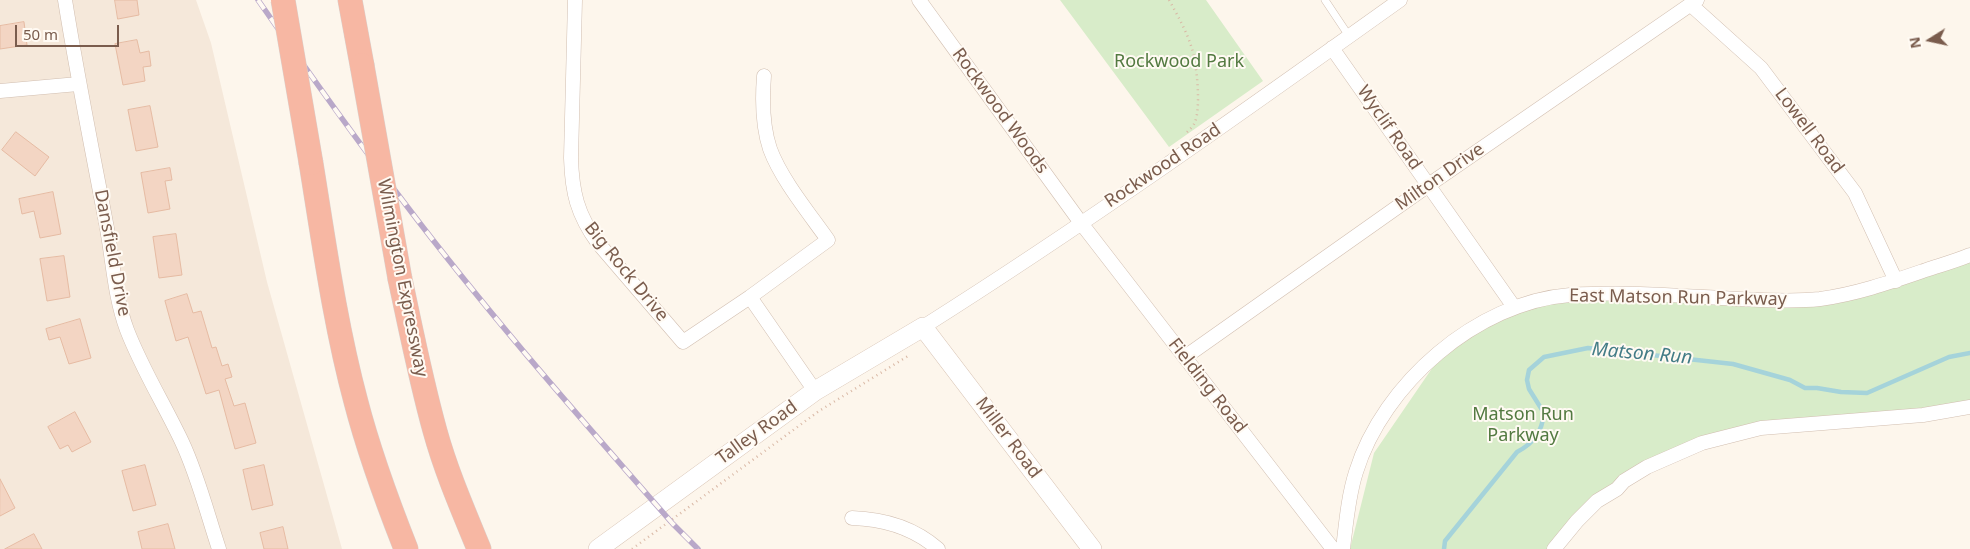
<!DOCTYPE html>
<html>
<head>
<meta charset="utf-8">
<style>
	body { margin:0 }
	#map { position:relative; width:1970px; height:549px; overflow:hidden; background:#fdf6ec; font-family:"Noto Sans",sans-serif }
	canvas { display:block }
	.north { position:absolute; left:1905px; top:15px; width:50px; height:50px; -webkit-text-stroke:4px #fffaf3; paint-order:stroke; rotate:260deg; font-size:14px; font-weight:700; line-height:20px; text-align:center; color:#7a5c4d }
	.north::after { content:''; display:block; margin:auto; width:18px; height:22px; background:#7a5c4d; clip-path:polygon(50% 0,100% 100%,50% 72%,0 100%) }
	.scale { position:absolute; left:15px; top:25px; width:104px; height:22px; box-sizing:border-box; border:2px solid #7a5c4d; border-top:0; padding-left:6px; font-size:15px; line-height:18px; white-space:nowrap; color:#7a5c4d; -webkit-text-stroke:4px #fffaf3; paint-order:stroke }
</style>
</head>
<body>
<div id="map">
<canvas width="1970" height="549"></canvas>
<div class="north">N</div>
<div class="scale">50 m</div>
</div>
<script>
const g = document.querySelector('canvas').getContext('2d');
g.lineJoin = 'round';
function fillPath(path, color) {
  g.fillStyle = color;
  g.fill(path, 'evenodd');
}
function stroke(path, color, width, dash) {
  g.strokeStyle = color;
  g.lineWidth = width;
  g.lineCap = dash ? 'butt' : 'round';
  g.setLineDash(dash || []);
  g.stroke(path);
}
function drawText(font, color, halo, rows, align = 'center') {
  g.font = font + ' "Noto Sans",sans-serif';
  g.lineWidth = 4;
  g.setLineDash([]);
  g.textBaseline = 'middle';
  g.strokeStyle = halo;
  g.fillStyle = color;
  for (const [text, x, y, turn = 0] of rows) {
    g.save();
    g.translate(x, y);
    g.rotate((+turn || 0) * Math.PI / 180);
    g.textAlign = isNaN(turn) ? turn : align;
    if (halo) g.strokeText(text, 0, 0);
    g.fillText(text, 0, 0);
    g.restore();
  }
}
fillPath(new Path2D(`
	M0,0H196L211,43L267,282L342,549H0Z`), '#f5e8da');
fillPath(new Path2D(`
	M1060,0H1206L1263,81L1169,147Z
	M1970,252V407L1731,434L1624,481L1555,549H1350L1374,453L1448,345L1514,307L1597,294L1820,299Z`), '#d8ecc9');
stroke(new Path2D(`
	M1444,549L1445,541L1517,452C1534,443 1542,432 1544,413L1529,389L1527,380L1529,370L1544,357L1588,348L1733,364L1790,380L1805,388H1817L1841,392L1867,393L1949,357L1970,353`), '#a5d3da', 4.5);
const building = new Path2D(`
	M115,0H137L139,15L118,19Z
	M24,22L27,45L0,49V26Z
	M137,40L140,53L149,51L151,66L143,67L145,81L123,85L115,44Z
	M150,106L158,147L136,151L128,110Z
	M16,132L49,157L35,176L2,150Z
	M170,168L172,180L165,181L170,209L148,213L141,173Z
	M53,192L61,234L40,238L34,211L22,214L19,199Z
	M176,234L182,275L159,278L153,237Z
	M64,256L70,297L47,301L40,259Z
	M187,294L193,313L201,311L212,348L216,347L222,366L228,364L232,377L225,379L234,406L245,403L256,443L235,449L219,390L206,394L188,337L176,341L165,301Z
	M80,319L91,358L69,364L60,337L49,340L46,329Z
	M75,412L91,442L72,452L68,445L60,449L48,427Z
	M145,465L156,505L133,511L122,471Z
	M264,465L273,505L252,510L243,470Z
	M0,479L15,508L0,516Z
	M168,524L175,549H142L138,532Z
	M283,527L288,549H264L260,533Z
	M34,534L42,549H5Z`);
fillPath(building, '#f3d5c3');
stroke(building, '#e6bba3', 1);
const lane = new Path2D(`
	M1325,0L1349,36`);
const street = new Path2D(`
	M65,0C77,75 92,149 106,223C113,259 114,295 127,330C142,369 164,404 182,442C198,476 207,513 219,549
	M575,0L571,158C572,192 577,214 598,243L683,342L750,297L828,240C809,213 781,179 770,149C762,125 762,101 764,76
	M919,0L1081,223L1333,549
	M1691,5L1761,68L1855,193L1896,281
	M1332,48L1514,307
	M0,91L78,84
	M750,297L815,391
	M923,327C1086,224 1243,112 1400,0
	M1185,357L1430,184L1697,0
	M852,518C884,519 914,528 938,549
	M1343,549C1346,524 1348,497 1356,472C1383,384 1477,302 1570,295C1626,291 1683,296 1738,299C1765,300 1793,302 1820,299C1857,294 1891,282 1926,270C1941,265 1956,261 1970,255
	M1554,549L1577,521L1597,501L1617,489L1624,481L1647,467L1702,443L1761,428L1923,415L1970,407`);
const secondary = new Path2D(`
	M598,549L815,391L923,327L1092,549`);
const highway = new Path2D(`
	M350,0L362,65
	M311,163C324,243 335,324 356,402C369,452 387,501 406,549
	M400,279C411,330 421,381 435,431C446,471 463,510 479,549`);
stroke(lane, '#d1beb0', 8);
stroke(street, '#d1beb0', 15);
stroke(secondary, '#d6c0b0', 20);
stroke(highway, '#dad1cd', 25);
stroke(new Path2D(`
	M1169,0C1178,16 1187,32 1192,49C1197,65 1201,107 1195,122C1193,127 1189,130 1185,134
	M632,549L819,411L908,356`), '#d9b8a5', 2.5, [1, 4]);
stroke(lane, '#fff', 7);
stroke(street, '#fff', 14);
stroke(secondary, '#fff', 19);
stroke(highway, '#f7b7a3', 24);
const rail = new Path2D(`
	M258,0C306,69 355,138 406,205C490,316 582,420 673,524L698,549`);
stroke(rail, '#b9a8c9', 5.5);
stroke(rail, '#fffaf3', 4, [11]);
const highwayBridge = new Path2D(`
	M283,0L311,163
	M362,65L400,279`);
stroke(highwayBridge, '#dad1cd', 25, []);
stroke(highwayBridge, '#f7b7a3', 24);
drawText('18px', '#537a41', '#fffaf3', [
	["Rockwood Park",1179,62],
	["Matson Run",1523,415],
	["Parkway",1523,436]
]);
drawText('18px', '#7a5c4d', '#fffaf3', [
	["Rockwood Woods",1000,111,54],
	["Wyclif Road",1389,128,55],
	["Lowell Road",1809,131,53],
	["Rockwood Road",1163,166,-34],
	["Milton Drive",1440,177,-35],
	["Dansfield Drive",112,253,79],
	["Big Rock Drive",626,272,51],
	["Wilmington Expressway",402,278,79],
	["East Matson Run Parkway",1678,298,1],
	["Fielding Road",1207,386,52],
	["Talley Road",757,433,-36],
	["Miller Road",1008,438,53]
]);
drawText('italic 19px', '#437c86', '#fffaf3', [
	["Matson Run",1642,354,5]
]);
</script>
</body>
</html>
